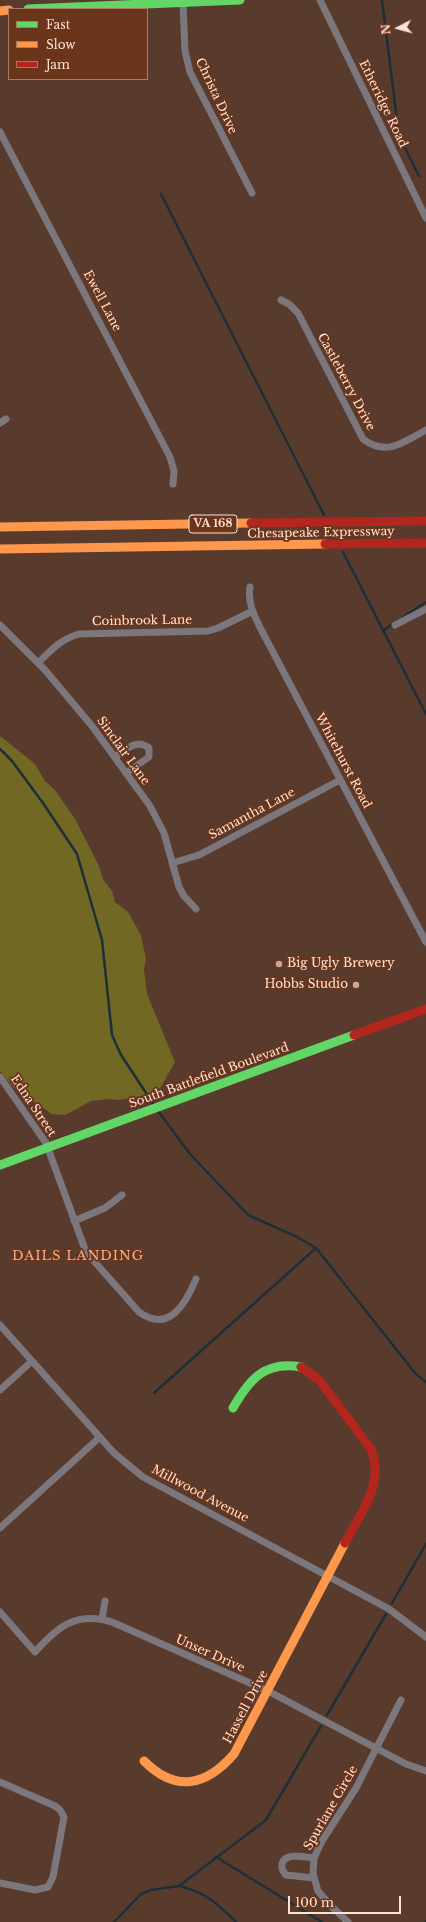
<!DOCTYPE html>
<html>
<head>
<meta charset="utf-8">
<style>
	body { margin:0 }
	#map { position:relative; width:426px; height:1922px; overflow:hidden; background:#593b2d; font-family:"Libre Baskerville",serif }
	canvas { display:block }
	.legend { position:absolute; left:8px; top:8px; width:140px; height:72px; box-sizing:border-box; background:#6b351b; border:1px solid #a67a66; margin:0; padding:5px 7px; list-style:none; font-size:12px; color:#fee2d6 }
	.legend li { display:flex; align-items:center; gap:8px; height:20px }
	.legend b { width:20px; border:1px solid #a67a66 }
	.north { position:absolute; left:378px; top:8px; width:40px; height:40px; -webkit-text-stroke:3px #6b351b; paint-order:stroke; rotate:264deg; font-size:11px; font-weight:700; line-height:16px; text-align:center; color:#fee2d6 }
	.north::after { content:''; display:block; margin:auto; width:14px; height:18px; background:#fee2d6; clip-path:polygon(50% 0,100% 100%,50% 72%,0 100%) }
	.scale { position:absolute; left:288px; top:1896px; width:113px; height:18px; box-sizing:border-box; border:2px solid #fee2d6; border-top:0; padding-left:5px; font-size:12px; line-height:14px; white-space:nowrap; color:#fee2d6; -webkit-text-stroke:3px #6b351b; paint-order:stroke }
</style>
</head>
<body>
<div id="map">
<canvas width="426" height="1922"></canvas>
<ul class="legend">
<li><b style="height:5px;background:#63d668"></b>Fast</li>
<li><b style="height:5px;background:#ff974d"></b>Slow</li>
<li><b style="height:5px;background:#b3261e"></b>Jam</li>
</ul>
<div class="north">N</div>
<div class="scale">100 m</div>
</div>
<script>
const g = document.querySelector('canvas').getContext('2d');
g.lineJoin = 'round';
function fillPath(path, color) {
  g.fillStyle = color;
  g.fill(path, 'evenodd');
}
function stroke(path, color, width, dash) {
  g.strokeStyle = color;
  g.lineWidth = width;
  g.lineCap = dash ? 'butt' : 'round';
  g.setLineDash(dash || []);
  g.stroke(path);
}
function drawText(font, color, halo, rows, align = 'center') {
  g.font = font + ' "Libre Baskerville",serif';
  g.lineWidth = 3.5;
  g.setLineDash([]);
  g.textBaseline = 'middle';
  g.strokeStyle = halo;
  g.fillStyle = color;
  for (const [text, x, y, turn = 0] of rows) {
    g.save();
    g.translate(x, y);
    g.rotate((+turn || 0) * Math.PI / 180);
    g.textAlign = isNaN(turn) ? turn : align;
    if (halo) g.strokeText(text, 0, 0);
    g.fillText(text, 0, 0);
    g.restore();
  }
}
fillPath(new Path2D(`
	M0,736L35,764L45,781L55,790L75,819L99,866L103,879L112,891L115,902L128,912L141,935L146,959L144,969L147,994L175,1062L161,1087L152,1094L120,1100L107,1099L91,1101L65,1115L52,1114L13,1087L0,1071Z`), '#706823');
stroke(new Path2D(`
	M382,0L399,136L419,176
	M161,194L324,515
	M332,530L335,537
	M343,552L426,714
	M403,617L426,602
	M383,631L394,623
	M0,749L12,761L43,803L77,854L102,940L112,1035L121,1055L154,1105
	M158,1111L190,1154L248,1215L297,1237L316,1248L415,1373L426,1382
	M154,1393L316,1248
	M392,1603L426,1544
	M327,1715L386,1614
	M216,1857L322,1922
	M180,1886C207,1893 216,1903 236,1922
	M114,1922L141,1894L151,1890L179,1886L266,1820L321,1726
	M426,1922V1921`), '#1e3037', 2.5);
stroke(new Path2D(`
	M320,0L426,218
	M183,3L185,51L190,72L252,193
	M0,132L170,457L174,471L173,484
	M281,300L289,304L298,313L363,439C387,457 403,442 426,430
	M0,423L6,419
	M250,587C247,605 256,619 264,635L426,942
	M0,625L45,670L92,726L150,806L164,833L179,887L184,896L196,909
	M395,625L426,609
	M38,663C51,650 61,639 79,634L208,631L218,628L253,611
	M115,757C125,750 137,738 149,748V757L126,773
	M172,863L199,855L340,780
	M0,1077L46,1143L86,1252L139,1312C169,1334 186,1303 196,1279
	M74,1221L105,1208L122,1195
	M0,1325L114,1453L143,1477L389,1609L426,1637
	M0,1390L32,1361
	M0,1528L100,1437
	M0,1612L35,1652C58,1626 77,1611 112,1622L268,1691L406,1764L426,1771
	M102,1619L105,1601
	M0,1782L55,1806L60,1810L64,1817L53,1877L48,1887L35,1890L0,1883
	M314,1858C305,1857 285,1852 282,1864C281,1869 283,1872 286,1875L314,1878
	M348,1922L331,1906L318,1891L313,1874L314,1858L322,1841L356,1788L401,1700`), '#7c777d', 7);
stroke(new Path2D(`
	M28,9L240,0
	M0,1165L354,1035
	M233,1408C249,1380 265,1360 301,1367`), '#63d668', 9);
stroke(new Path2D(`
	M0,11L9,10
	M0,527L251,523
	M0,549L325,544
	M144,1761C176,1793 206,1786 234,1754L345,1543`), '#ff974d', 9);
stroke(new Path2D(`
	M251,523L426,521
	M325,544L426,543
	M354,1035L426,1009
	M301,1367L319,1380L371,1449C385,1484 361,1512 345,1543`), '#b3261e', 9);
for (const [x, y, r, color] of [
	[279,964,4,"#c4a89b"],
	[356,985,4,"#c4a89b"]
]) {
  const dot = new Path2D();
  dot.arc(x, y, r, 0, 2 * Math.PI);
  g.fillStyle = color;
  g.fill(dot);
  stroke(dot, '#6b351b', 1.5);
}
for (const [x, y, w] of [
	[213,524,48]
]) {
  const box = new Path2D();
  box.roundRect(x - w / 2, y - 9, w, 18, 3);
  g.fillStyle = '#6b351b';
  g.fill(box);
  stroke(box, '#fee2d6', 1);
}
drawText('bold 11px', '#fee2d6', null, [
	["VA 168",213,524]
]);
drawText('12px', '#fee2d6', '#6b351b', [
	["Christa Drive",216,96,65],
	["Etheridge Road",383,104,64],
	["Ewell Lane",102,301,62],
	["Castleberry Drive",346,382,62],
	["Chesapeake Expressway",321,533,-1],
	["Coinbrook Lane",142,621,-1],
	["Sinclair Lane",123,751,54],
	["Whitehurst Road",343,761,62],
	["Samantha Lane",252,814,-28],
	["South Battlefield Boulevard",209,1076,-20],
	["Edna Street",33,1106,56],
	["Millwood Avenue",200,1494,28],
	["Unser Drive",210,1654,24],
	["Hassell Drive",246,1707,-62],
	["Spurlane Circle",331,1808,-60]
]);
drawText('12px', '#fee2d6', '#6b351b', [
	["Big Ugly Brewery",287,964],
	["Hobbs Studio",348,985,"right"]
], 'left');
g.letterSpacing = '1px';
drawText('13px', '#edad90', '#6b351b', [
	["DAILS LANDING",78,1256]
]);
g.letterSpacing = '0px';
</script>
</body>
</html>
